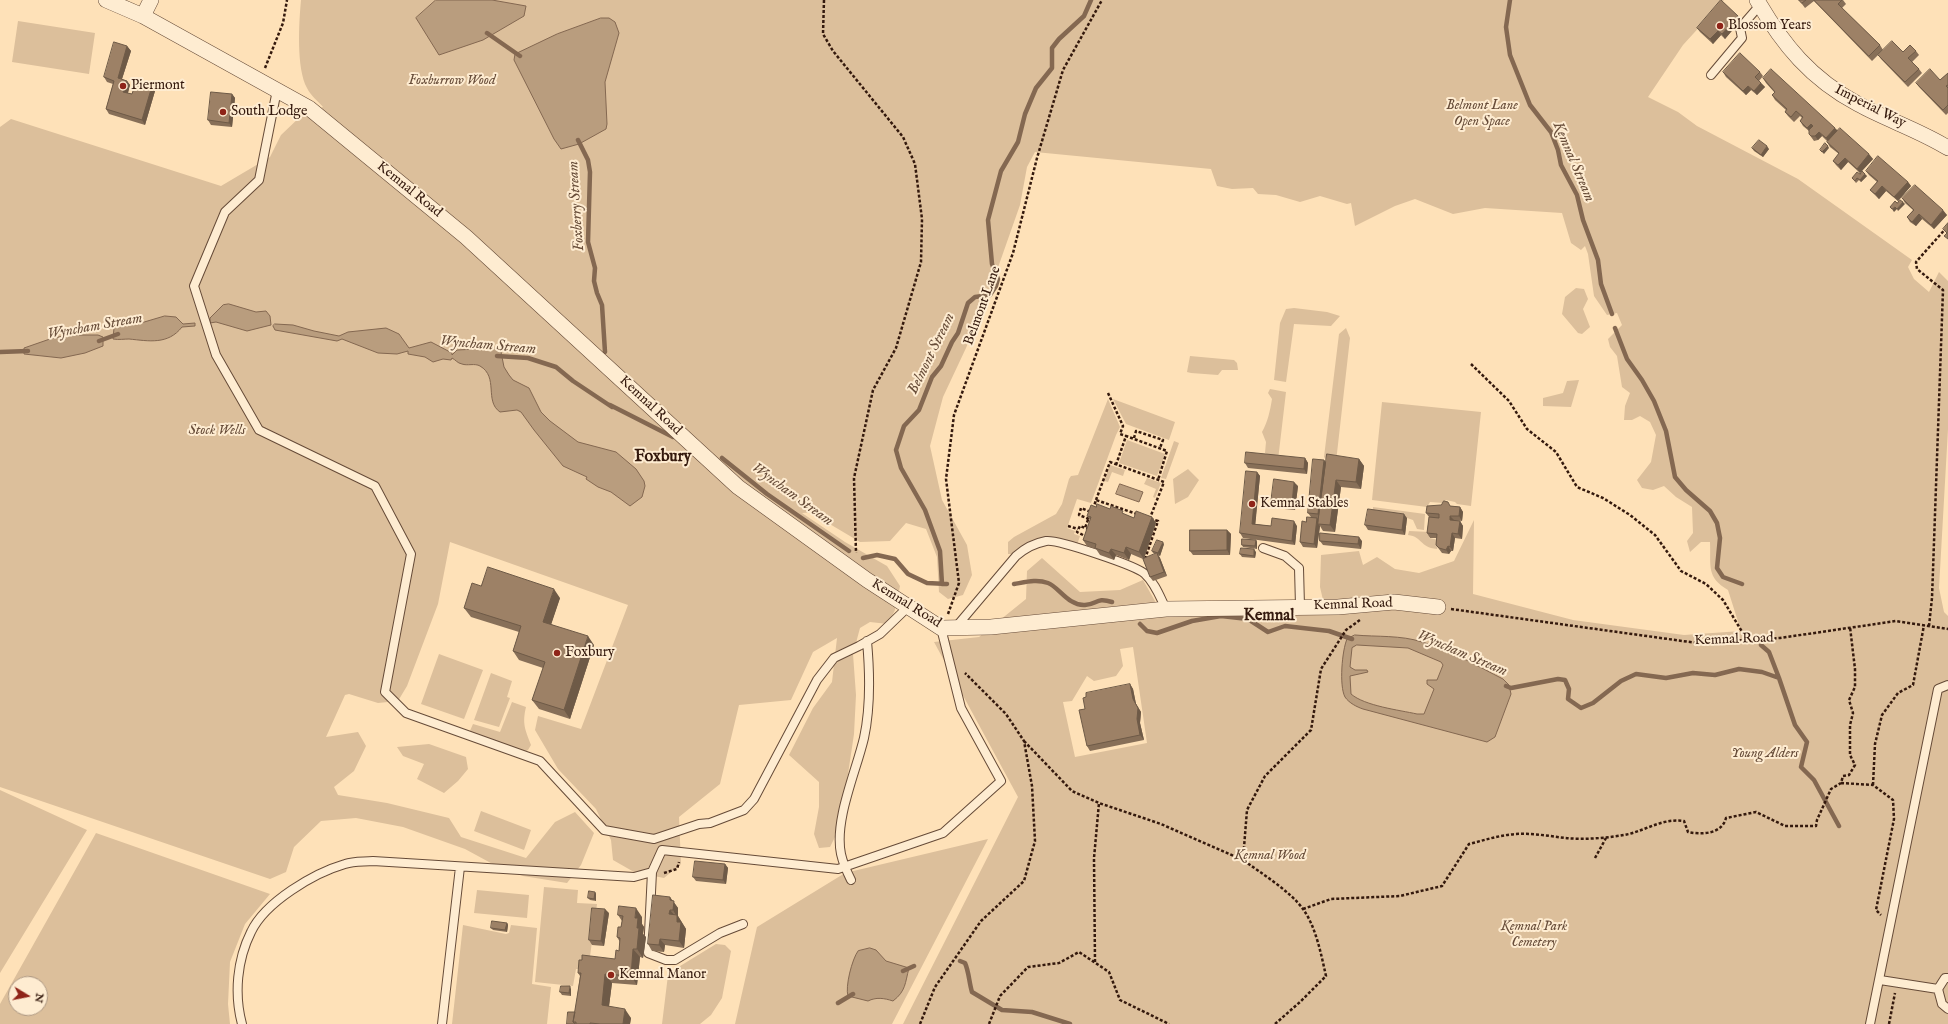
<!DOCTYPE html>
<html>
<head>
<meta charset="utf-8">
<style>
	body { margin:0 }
	#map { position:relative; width:1948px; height:1024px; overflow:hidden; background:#fee1b8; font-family:"IM FELL English",serif }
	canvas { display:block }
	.north { position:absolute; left:8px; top:976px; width:40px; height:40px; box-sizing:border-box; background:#feecd1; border:1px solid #ad9883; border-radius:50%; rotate:100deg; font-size:11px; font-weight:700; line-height:16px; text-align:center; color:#34190d }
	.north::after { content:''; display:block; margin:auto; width:14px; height:18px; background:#8f2418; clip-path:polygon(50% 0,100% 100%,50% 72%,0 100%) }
</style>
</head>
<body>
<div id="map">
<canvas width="1948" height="1024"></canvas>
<div class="north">N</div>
</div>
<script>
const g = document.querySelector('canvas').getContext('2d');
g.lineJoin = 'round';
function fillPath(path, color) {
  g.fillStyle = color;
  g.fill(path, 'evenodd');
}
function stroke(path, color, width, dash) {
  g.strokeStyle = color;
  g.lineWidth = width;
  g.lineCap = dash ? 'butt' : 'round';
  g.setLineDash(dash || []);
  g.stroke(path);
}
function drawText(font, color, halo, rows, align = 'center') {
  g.font = font + ' "IM FELL English",serif';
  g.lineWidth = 4;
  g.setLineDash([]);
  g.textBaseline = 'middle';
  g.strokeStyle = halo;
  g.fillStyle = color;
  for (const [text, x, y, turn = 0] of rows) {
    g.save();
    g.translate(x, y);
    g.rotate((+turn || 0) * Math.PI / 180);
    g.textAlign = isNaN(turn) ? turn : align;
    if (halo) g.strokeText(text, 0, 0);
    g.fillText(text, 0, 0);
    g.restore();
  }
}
fillPath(new Path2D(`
	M301,0H1724L1683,45L1648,97L1678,112L1697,126L1798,179L1912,260L1908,267L1914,279L1929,292L1939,272L1948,281V429L1939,588L1944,612L1948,616V1024H903L1018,797L934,642L979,637L1026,599L1027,571L1042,558L1080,592L1120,590L1143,580L1163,615L1323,600L1320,587L1321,555L1359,551L1363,565L1377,557L1395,569L1419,573L1454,561L1474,520L1473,594L1573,620L1684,635L1741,631L1728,590C1706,577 1711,566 1710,542H1701L1690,552L1687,541L1693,533L1692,507L1676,497L1664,486L1653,490L1642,488L1637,480L1651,462L1656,435L1650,422L1640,416L1632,420H1624L1625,406L1630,393L1622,387L1617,356L1610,347L1608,339L1622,325L1617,313L1607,315L1594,296L1588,254L1585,246L1581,250L1571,243L1562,213L1485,208L1453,214L1415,199L1395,206L1355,226L1351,203L1347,204L1320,196L1300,202L1276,195L1258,194L1253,188L1232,189L1217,186L1211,169L1035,152L1027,167L1020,205L995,276L966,348L943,397L930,446L942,500L967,545L972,575L963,595L948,599L939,592L937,557L926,529L906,523L890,541L860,542L823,520L816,512L802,513L845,542L887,566L900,586L895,610L888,624L870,622L860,628L853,654L856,695L854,734L840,827L830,847L819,848L814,834L819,807V782L789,755L813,708L832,682L837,638L813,652L791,700L739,705L720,784L679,817L681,864L664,878L634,872L613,860L611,840L596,809L558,769L535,730L538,716L581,729L628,605L450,542L438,604L407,686L398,701L378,703L349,694L345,695L326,737L358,732L366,746L354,771L334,787L338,795L387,803L449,818L461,837L526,858L555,822L575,812L594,833L581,865L567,883L523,876L500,868L465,849L403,827L356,818L321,821L294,847L286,872L270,879L0,787V127L11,119L221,186L270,157L281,135L302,115L323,107C318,101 310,95 307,88C296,68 299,22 301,0ZM1133,647L1147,743L1075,757L1063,702L1072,701L1087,676L1094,681L1116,676L1123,666L1120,649Z
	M18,21L95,33L89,74L12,62Z
	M1576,288L1584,289L1588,299L1583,309L1590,327L1582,334L1578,333L1562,314L1565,297Z
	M1294,308L1327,312L1340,316L1331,326L1294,324L1286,382L1274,380L1280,323L1286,309Z
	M1346,328L1350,338L1336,462H1328L1324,457L1339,334Z
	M1190,356L1234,360L1237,363L1238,370H1222L1218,375L1191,373L1187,372Z
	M1579,380L1571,407L1543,406V398L1563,393L1567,381Z
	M1270,389L1286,392L1278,460L1265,453L1266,442L1262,432C1268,421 1270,411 1272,399L1268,393Z
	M1108,399L1120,427L1116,435L1091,503L1077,499L1067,528L1075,531L1074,534L1080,536L1077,545L1051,538L1013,554H1008V542L1014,537L1056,514L1062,504L1069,479L1071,476L1078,475Z
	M1113,399L1175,422L1169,440L1126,424Z
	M1382,402L1481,412L1471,506L1457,504L1455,502L1446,500L1443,503L1430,502L1427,507L1372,500Z
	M1127,440L1165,454L1157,476L1119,463Z
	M1174,441L1179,443L1166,479L1161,478Z
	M1110,465L1125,470L1123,476L1112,472L1108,482L1104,481Z
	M1188,469L1199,480L1188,497L1175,504L1173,479Z
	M1147,478L1161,483L1155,498L1153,497L1156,489L1144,484Z
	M1373,507L1425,514L1424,530L1417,529L1413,520L1398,515L1373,512Z
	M1409,531L1430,532L1429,538L1439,540L1437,549C1419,547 1423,537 1408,535Z
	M439,654L483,670L464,719L421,704Z
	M491,673L512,681L507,697L510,698L499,727L474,720Z
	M512,702L526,707C522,724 525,729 531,745L528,750L522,753L469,733L473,724L500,732Z
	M429,744L466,757L468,769L458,781L444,793L417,779L424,764L403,756L397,747Z
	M0,790L87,830L0,973Z
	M481,811L531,830L524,850L474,831Z
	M96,833L270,894L245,924L230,962L228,1004L230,1024H0V1004ZM16,984H40V1008H16Z
	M988,839L892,1024H735L757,927L845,873Z
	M544,887L578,890L577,903L597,904L589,964L581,969H576L573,986L535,982Z
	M477,890L529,895L527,918L474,913Z
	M463,925L506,934L509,933L511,925L537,928L532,984L551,987L547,1024H452Z
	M716,944L725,945L731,951L722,998L711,1015L700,1024H662L668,975L672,971Z`), '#dcbf9b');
const water = new Path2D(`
	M436,0H492L526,6L524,16L483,40L439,55L416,18Z
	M601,18H609L615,22L619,33L605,82L607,124L606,129L579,144L561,149L554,139L514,60L515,54L557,34Z
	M229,304L256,312L266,311L270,316L271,325L247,331L216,322L210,323V318L223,305Z
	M165,316L176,317L183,324L195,323V326L182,327C168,345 149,341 129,339C124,339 119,340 113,339L114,328L119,324L144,322Z
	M275,324L293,325L314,331L339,336L348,332L386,328L399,334L409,348L431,342L452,353V355L457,350L495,348L501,352L504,367L509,375L513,380L529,388L541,412L550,421L578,442L616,452L636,469L644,481L645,486L642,497L630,506L611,492L598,487L586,479L587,477L563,466L534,430L521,412L517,410L500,412C484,401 499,377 480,366C475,363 467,366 462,364C457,363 456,360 452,358L451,360L443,359L433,362L425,357L408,354V351L397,354L378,353L342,339L337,341L275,330L273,326Z
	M68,335H98L103,337V346L85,353L61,358L24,354V348L50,339Z
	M1120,484L1143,492L1139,502L1116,494Z
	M1355,635C1377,637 1401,635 1422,642C1451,650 1477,666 1503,679L1509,685L1511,694L1495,737L1487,742L1363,709C1357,707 1349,703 1345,697C1339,686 1342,650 1347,639ZM1357,645L1408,648L1441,662L1443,665L1437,680H1427V684L1434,689L1424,714H1417C1399,710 1365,706 1351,694L1350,676L1368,672L1367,670H1355L1350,667L1352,648Z
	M870,948L876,950L886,961L909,968C905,983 906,991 893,1001C884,998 876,997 868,1001L848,996C845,987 852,959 858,951Z`);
fillPath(water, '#b99d7e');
stroke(water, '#846851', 1);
stroke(new Path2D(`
	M1510,0L1506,27L1510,55L1530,105L1551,132L1558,150L1561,165L1577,195L1583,220L1598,260L1601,284L1612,314
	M487,33L520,56
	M578,140L588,160L590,172L588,242L595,268L594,281L597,293L602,305L605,352
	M1615,328L1627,359L1642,380L1654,401L1666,431L1675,477L1686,490L1710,511L1717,523L1720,538L1717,568L1723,577L1742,584
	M99,341L118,334
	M0,352L28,351
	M497,356L528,358L556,367L573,381L612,407
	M610,405L673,437
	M722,458L767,494L849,551
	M863,558L877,555L895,559L908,574L927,583L947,584
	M942,584L940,551L925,510L901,468L896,450L904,426L919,410L932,377L941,366L952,342L958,333L968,303L975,297L990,295L996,286L998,279L992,264L988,220L1001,171L1018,142L1025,114L1036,88L1052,68V48L1059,39L1084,16L1091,0
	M1014,584C1026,582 1037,579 1048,583C1059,587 1068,606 1085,605C1098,604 1096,597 1112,602
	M1140,624L1147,631L1157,633L1192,621L1221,616L1248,619L1268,632L1285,626L1329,631L1352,639
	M1761,645L1769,652L1779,678
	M1506,686L1511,688L1558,679L1565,680L1569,689L1568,699L1581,708L1593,703L1621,681L1636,674L1666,678L1693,673L1715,675L1739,669L1762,672L1779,678L1795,725L1807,742L1801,767L1814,780L1839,826
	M960,961L965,963C969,972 969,982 972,992L1002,1010L1032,1012L1070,1024
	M903,971L914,966
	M838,1003L853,994`), '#846851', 4.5);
const service = new Path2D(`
	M1711,75L1742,38L1740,28L1760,5
	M277,90L259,180L225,212L194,286L216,355L259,430L375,486L411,554L385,692L406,713L540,761L604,830L654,839L699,824L710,823L744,810L754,799L817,680L834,658L859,646L880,634L908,607
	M1263,548L1285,556L1299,568L1300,606
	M956,627L1016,556C1024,549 1035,543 1046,541C1057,539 1137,566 1145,574C1155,583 1160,597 1166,609
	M851,880C847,872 843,863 841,854C834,820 856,772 864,738C871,706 870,674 867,641
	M743,924L720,933L675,960H666L648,953L652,872L662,850L838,869L943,833L1001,781L961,708L941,628
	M1880,980L1938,989L1945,978H1948
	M1938,989L1942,1004L1948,1009
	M242,1024C234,994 237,960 251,932C265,902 314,873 345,864C354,861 364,862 373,861L634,877L652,872
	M442,1024L460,867
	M1870,1024L1938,689L1948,685`);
const minor = new Path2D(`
	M106,0L143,16L309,108L466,237L738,487L867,580L941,628L991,627L1166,609L1338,607L1394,602L1438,607
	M1757,0C1783,45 1811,79 1858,104C1887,120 1919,130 1948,148
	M143,16L151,0`);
stroke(service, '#664b38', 10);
stroke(minor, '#664b38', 16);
stroke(new Path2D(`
	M824,0L823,34L833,51L903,137L915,164L922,219L921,262L896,348L873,390L854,478L856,553
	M265,68L283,23L287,0
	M1471,364L1509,401L1527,429L1556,452L1577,487L1603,498L1630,515L1655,535L1681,571L1706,584L1723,600L1747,640
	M1108,393L1123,426L1120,434L1126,436
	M1134,438L1136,431L1163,440L1160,448
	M1116,465L1126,436L1167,451L1158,480
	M1096,500L1110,462L1164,482L1150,518
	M1093,509L1096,500L1137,514
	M1089,519L1079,515L1081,508L1091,512
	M1068,526L1078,529
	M1089,529L1085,528L1089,517
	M1083,535L1077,532L1080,526L1085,528
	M1145,559L1158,521L1151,519
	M1451,609L1697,643L1780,638L1896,621L1948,629
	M948,614L959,583L946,479L954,415L1013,253L1037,158L1063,70L1102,0
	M1929,626L1932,598L1943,290L1917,269L1916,262L1948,226
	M1024,741L1072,791L1099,803L1161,824L1243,860
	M1841,783L1873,785L1893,800L1894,819L1876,910L1881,915
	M1873,785L1875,744L1882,715L1898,693L1913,685L1924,625
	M1595,858L1606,838
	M664,873L677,869L679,862
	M1303,909L1331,899L1400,896L1442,886L1469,844C1485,840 1500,835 1516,834C1533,833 1549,836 1565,838C1585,840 1609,838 1629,834C1648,829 1664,818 1684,821L1688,832C1702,835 1722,834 1726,818L1756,812L1785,826H1816L1817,820L1831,789L1841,783L1843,776L1849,775L1855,765L1850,755V725L1853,713L1849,700L1855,687V669L1850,627
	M1095,962L1094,858L1099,803
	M920,1024L935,987L981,921L1024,881L1035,841L1032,786L1024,741L1006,714L965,673
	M989,1024L1000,996L1028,967L1059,963L1079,952L1109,972L1120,1000L1169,1024
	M1275,1024L1300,1002L1326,976C1321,954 1316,927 1303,909C1290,891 1261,873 1243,860L1247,810L1265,776L1311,730L1321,669L1346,630L1360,620
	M1889,1024L1895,993`), '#34190d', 2.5, [3, 2]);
stroke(service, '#feecd1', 8);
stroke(minor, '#feecd1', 15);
fillPath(new Path2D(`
	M1799,0H1843L1846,4L1842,8L1880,45L1883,50L1872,61L1817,4L1814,1L1805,8Z
	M1738,16L1741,20L1725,39L1721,35L1713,44L1700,32L1697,28Z
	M127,46L131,51L122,79L127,81L130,85L128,93L132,94L155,91L145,125L109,114L106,109L113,84L107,82L104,77Z
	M1916,51L1919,55L1912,62L1919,69L1922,73L1908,87L1881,59L1878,55Z
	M1723,72H1760L1763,76L1759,81L1765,87L1757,95L1751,90L1746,95L1726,77Z
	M1948,73V113L1946,115L1919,87L1916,83L1940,80Z
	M1763,78L1838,131L1873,159L1860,173L1848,162L1841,170L1836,165L1833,161L1839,154L1830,147L1827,142H1828L1822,136L1818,140L1814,141L1809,134V131L1803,126L1800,121L1802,118L1800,116L1794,122L1788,116L1785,112L1786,110L1775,100L1772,95L1775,93L1766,83Z
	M232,94L235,98L232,127L211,125L208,120Z
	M1752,148L1769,149L1763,157L1754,151Z
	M1866,171L1908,182L1911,186L1898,201L1886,191L1879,199L1870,190L1877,182L1869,175Z
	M1860,174L1867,176L1861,182L1859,180L1856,183L1852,178Z
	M1902,198L1947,215L1934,229L1922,219L1916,226L1910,222L1907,217L1913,210L1905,203Z
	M1305,458L1308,463L1307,474L1248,468L1245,463Z
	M1359,459L1364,466L1361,489L1341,487L1335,532L1323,531L1320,526L1317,548L1303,547L1300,542L1306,522L1311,517L1308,513L1324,460L1326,463Z
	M1257,472L1260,476L1255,524L1271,526H1297L1295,545L1243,538L1240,533Z
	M1298,486L1295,510L1274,508L1271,503Z
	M1451,506L1460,507L1463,512L1462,521L1454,520L1460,521L1463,526L1462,539L1455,538L1453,551H1451L1449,554L1442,553L1436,545L1437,538H1430L1427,533L1429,517L1426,513Z
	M1126,515L1134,518L1152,517L1156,523L1144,558L1156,554L1153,553L1152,551L1164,544L1160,556L1158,555L1160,558L1167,576L1153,581L1150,577L1143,559L1131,554L1129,560L1116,555L1114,560L1100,555L1096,549L1087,546L1083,540L1090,520L1087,516Z
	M1407,518L1405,535L1368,530L1365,525Z
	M1227,530L1231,534L1230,555H1193L1190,551Z
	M1256,540L1257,542V549L1243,547L1242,545Z
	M1320,541H1362L1361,549L1323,545Z
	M1256,552L1255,558L1242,557L1240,554Z
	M481,586L560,598L551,624L594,645L570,719L539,709L532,700L543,668L519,660L513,651L519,632L471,617L464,608Z
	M1130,684L1133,689L1136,704L1141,712L1140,723L1144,740L1090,751L1087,746L1085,709Z
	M725,864L728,868L726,884L696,881L693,877Z
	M595,892L596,894V901L590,900L588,898Z
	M673,901L678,908V916L686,929L684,948L665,945L664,952L652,951L648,944Z
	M609,913L604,946L592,945L589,940Z
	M618,915L642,917V924L644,927L643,934L646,937L643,958L640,957L637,985L612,983L609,1006L631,1018L630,1024H567L575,1012L580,976L578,973L582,960L615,959L619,951L620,942L617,937L621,927L622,921Z
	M507,923L508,925L507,932L493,930L491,928Z
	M571,989V996L562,995L560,992Z`), '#876f58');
fillPath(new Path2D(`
	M1738,16L1741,20L1725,39L1722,34Z
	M1718,31L1721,35L1713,44L1710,39Z
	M127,46L131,51L121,82L118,78Z
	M127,81L130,85L127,96L123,92Z
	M1761,83L1765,87L1757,95L1754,91Z
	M152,86L155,91L145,125L142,120Z
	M1748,86L1751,90L1746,95L1743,91Z
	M232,94L235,98L232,127L229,123Z
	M1811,124L1814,129L1811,133L1807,128Z
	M1835,128L1839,132L1829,143L1826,138Z
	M1819,132L1822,136L1818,140L1815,136Z
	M1767,146L1769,149L1763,157L1761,155Z
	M1828,146L1829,148L1824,154L1822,152Z
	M1869,154L1873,159L1860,173L1857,169Z
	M1845,158L1848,162L1841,170L1838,165Z
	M1865,174L1867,176L1861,182L1860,180Z
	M1908,182L1911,186L1898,201L1894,197Z
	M1882,186L1886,191L1879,199L1875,194Z
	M1903,202L1905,204L1898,211L1897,209Z
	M1895,207L1897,209L1894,212L1892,209Z
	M1943,210L1947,215L1934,229L1931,225Z
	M1919,214L1922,219L1916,226L1912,222Z
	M1305,458L1308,463L1307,474L1304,469Z
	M1359,459L1364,466L1361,489L1356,482Z
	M1324,460L1328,465L1322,518L1318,514Z
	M1257,472L1260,476L1255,528L1252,524Z
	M1336,480L1341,487L1335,532L1330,525Z
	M1294,482L1298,486L1295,510L1292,505Z
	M1460,507L1463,512L1462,521L1459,516Z
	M1404,514L1407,518L1405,535L1402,530Z
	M1450,516L1454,520H1450Z
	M1152,517L1156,523L1144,559L1139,552Z
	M1317,518L1320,522L1318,524L1320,526L1317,548L1314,544Z
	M1294,521L1297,526L1295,545L1292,541Z
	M1460,521L1463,526L1462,539L1458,534Z
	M1227,530L1231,534L1230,555L1227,550Z
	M1452,533L1455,538L1453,551L1450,547Z
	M1359,537L1362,541L1361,549L1358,544Z
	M1256,540L1257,542V549L1255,546Z
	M1163,542L1164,544L1160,556L1158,553Z
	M1448,546L1451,551L1449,554L1446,550Z
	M1126,547L1131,554L1129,560L1124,553Z
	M1111,549L1116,555L1114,560L1109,553Z
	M1254,549L1256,552L1255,558L1254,556Z
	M1157,553L1160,558L1167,576L1164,572Z
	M554,589L560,598L549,631L543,622Z
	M588,636L594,645L570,719L564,710Z
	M1130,684L1133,689L1136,704L1141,712L1140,723L1144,740L1140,735Z
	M725,864L728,868L726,884L723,880Z
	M595,892L596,894V901L594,899Z
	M670,897L678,908V916L686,929L684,948L679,941L677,922V917L673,910L670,900Z
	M636,908L642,917V924L644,927L643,934L646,937L643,958L637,949V928L635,918Z
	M605,909L609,913L604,946L601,941Z
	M670,910L675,916L669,914Z
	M507,923L508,925L507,932L505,930Z
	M660,939L665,945L664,952L659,945Z
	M633,949L640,957L637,985L631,976Z
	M605,974L612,983L608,1014L602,1005Z
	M570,986L571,989V996L569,993Z
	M625,1009L631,1018L630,1024H623Z`), '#6e5a47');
const building = new Path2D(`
	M1721,0L1738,16L1722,34L1718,31L1710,39L1697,28Z
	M1799,0H1806L1802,3Z
	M1814,0H1842L1838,4L1880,45L1869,56Z
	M1892,41L1903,52L1910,45L1916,51L1908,58L1919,69L1905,82L1878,55Z
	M114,42L127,46L118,78L127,81L123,92L132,94L136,82L152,86L142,120L106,109L114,81L104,77Z
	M1740,53L1760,72L1755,77L1761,83L1754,91L1748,86L1743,91L1723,72Z
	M1771,69L1835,128L1826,138L1819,132L1815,136H1811L1809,134V130L1813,126L1811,124L1807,128L1800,121L1803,117L1796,111L1791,117L1785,112L1787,109L1772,95L1775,92L1763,78Z
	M1930,69L1940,80L1948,73V85L1946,86L1948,88V105L1943,110L1916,83Z
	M211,92L232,94L229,123L208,120Z
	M1840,128L1869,154L1857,169L1845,158L1838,165L1833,161L1839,153L1827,142Z
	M1759,140L1767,146L1761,155L1752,148Z
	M1825,143L1828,146L1822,152L1820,150Z
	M1878,156L1908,182L1894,197L1882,186L1875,194L1870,190L1878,181L1866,171Z
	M1862,171L1865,174L1860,180L1857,178L1855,181L1852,178L1857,172L1860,174Z
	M1915,185L1943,210L1931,225L1919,214L1912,222L1907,217L1914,210L1902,198Z
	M1900,200L1903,202L1897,209L1895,207L1892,209L1890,207L1895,201L1897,203Z
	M1948,223V239L1944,236L1947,233L1943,229Z
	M1246,452L1305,458L1304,469L1245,463Z
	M1327,454L1359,459L1356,482L1336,480L1330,525L1318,524Z
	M1313,459L1324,460L1318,514L1308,513Z
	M1246,471L1257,472L1252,524L1271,526L1272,518L1294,521L1292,541L1240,533Z
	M1274,479L1294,482L1292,505L1271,503Z
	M1444,501L1448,502L1450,506L1460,507L1459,516H1450V520L1460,521L1458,534L1452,533L1450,547L1448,546L1446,550L1439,548L1436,545L1437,534L1427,533L1429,517L1439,518V514L1426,513L1427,506L1441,505Z
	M1097,504L1110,509L1111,506L1123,511L1122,513L1134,518L1136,511L1152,517L1139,552L1126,547L1124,553L1111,549L1109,553L1095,548L1096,544L1083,540L1091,517L1087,516L1091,505L1096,507Z
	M1368,509L1404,514L1402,530L1365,525Z
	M1307,517L1317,518L1314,544L1300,542L1302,521L1306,522Z
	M1190,530H1227V550L1190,551Z
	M1320,533L1359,537L1358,544L1320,541Z
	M1242,539L1256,540L1255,546L1242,545Z
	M1157,540L1163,542L1158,553L1152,551Z
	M1241,548L1254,549V556L1240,554Z
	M1157,553L1164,572L1150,577L1143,559Z
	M488,567L554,589L543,622L588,636L564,710L532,700L545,662L513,651L521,626L464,608L472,583L481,586Z
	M1130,684L1133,699L1138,708L1137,719L1140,735L1087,746L1079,710L1085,709L1083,698L1086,697V693Z
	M695,861L725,864L723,880L693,877Z
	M589,891L595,892L594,899L588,898Z
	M653,895L670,897V900L674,901L673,910H670L669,914L677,915V922H681L679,941L660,939L659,945L648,944Z
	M619,906L636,908L635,918H638L637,928H639L637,949H633L631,976L605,974L602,1005L625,1009L623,1024H600L590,1023V1024H576V1022H573L581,973H578L579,960H582V955L615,959L616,950L619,951L620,938L617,937L618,927H621L623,916L618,915Z
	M592,908L605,909L601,941L589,940Z
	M492,921L507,923L505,930L491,928Z
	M561,986H570L569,993L560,992Z
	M568,1012H575L573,1022L575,1024H567Z`);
fillPath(building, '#9d8166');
stroke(building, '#6e5a47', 1);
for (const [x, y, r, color] of [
	[1720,26,4,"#8f2418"],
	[123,86,4,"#8f2418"],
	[223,112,4,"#8f2418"],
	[1252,504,4,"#8f2418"],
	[557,653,4,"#8f2418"],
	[611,975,4,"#8f2418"]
]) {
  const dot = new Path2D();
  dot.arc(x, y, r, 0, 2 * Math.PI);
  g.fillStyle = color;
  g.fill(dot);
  stroke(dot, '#feecd1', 1.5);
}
drawText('14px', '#34190d', '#feecd1', [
	["Blossom Years",1728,26],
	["Piermont",131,86],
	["South Lodge",231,112],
	["Kemnal Stables",1260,504],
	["Foxbury",565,653],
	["Kemnal Manor",619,975]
], 'left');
drawText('italic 14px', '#664b38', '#feecd1', [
	["Foxburrow Wood",452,81],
	["Belmont Lane",1482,106],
	["Open Space",1482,122],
	["Stock Wells",217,431],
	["Young Alders",1765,754],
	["Kemnal Wood",1270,856],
	["Kemnal Park",1534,927],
	["Cemetery",1534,943]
]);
drawText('14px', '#34190d', '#feecd1', [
	["Imperial Way",1870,107,27],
	["Kemnal Road",409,190,39],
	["Belmont Lane",983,306,-70],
	["Kemnal Road",650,406,43],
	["Kemnal Road",906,604,32],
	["Kemnal Road",1353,605,-2],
	["Kemnal Road",1734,640,-2]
]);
drawText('italic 15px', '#694e3a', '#feecd1', [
	["Kemnal Stream",1573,162,67],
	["Foxberry Stream",577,206,-94],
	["Wyncham Stream",95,327,-10],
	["Wyncham Stream",488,346,5],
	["Belmont Stream",932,354,-64],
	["Wyncham Stream",792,495,36],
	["Wyncham Stream",1462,654,23]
]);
drawText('bold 16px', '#34190d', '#feecd1', [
	["Foxbury",663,458],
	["Kemnal",1269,617]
]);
</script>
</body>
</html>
